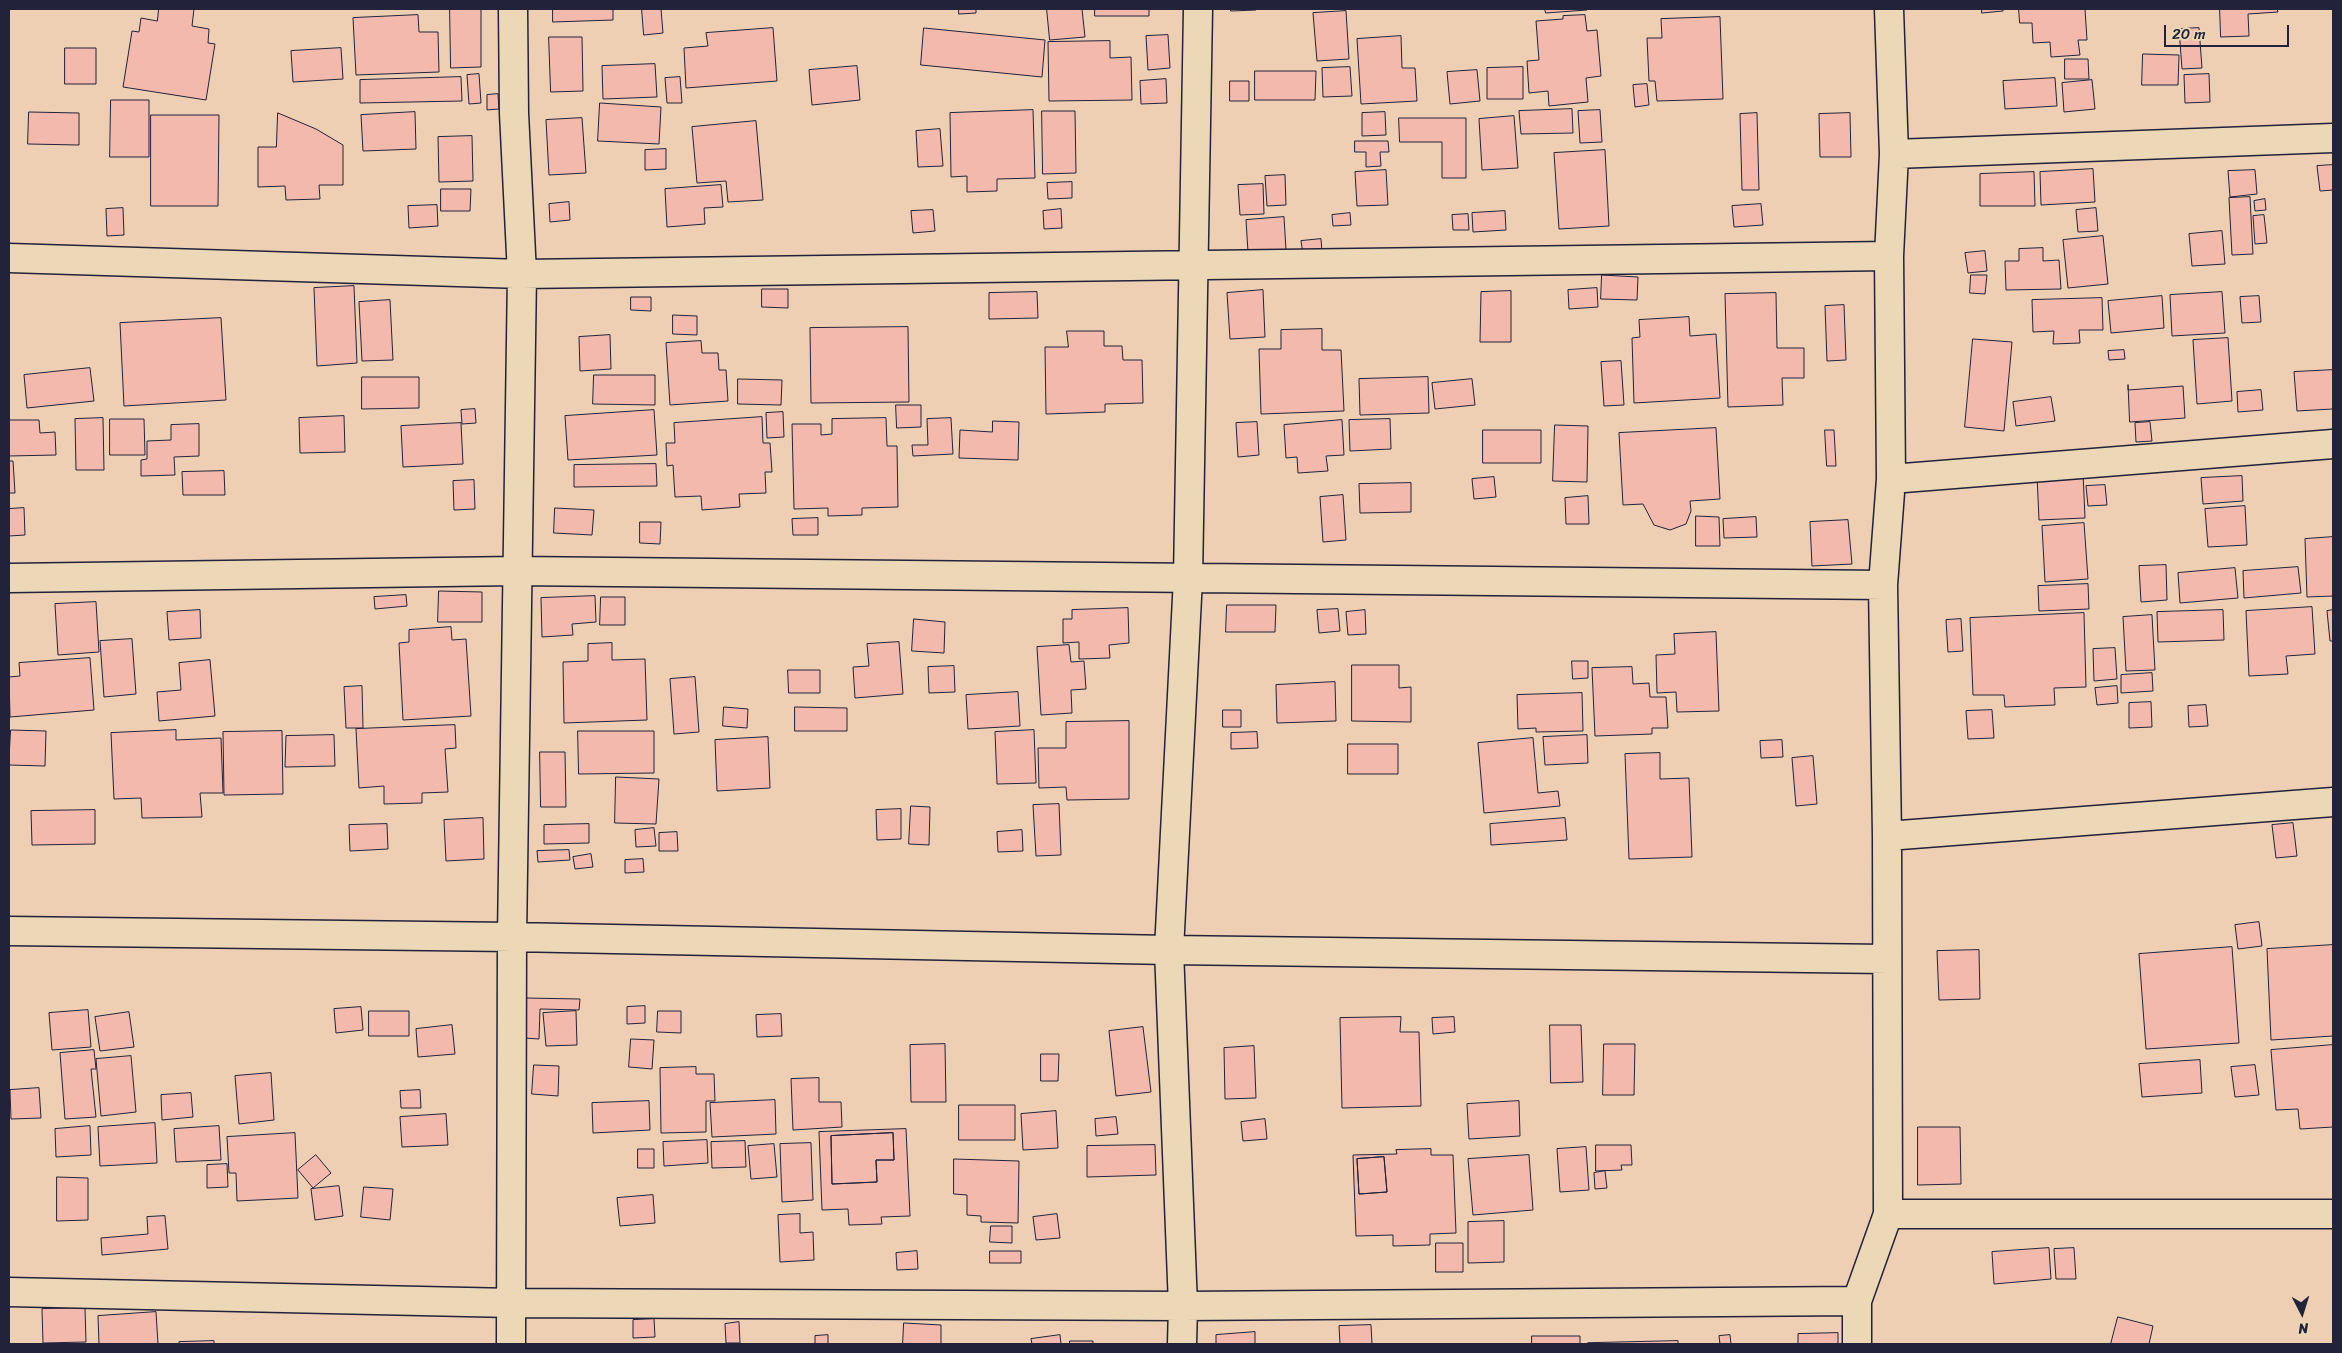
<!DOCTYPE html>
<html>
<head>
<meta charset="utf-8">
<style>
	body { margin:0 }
	#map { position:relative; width:2342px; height:1353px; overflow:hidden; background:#eecfb3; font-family:Sriracha,sans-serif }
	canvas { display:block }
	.frame { position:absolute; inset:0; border:10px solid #22223b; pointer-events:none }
	.north { position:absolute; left:2277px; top:1288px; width:50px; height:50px; -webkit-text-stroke:4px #ecd8b6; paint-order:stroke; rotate:175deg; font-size:14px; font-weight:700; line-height:20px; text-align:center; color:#22223b }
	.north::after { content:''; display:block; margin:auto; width:18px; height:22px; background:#22223b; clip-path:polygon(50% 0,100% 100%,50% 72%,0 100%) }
	.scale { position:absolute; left:2164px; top:25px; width:125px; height:22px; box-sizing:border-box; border:2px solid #22223b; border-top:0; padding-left:6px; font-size:15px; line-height:18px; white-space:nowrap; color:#22223b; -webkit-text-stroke:4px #ecd8b6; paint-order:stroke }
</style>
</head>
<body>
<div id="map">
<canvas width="2342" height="1353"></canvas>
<div class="frame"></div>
<div class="north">N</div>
<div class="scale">20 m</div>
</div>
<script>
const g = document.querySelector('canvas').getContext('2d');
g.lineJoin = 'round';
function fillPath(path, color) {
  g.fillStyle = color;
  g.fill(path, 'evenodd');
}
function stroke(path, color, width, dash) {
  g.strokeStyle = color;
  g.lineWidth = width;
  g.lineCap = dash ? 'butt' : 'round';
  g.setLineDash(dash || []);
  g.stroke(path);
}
const building = new Path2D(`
	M159,9H194L192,26L209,29L208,43L215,44L206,100L123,87L132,31L139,32L141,18L157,21Z
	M450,9H481V67L451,68Z
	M553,9H613V20L553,22Z
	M642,9H661L663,33L644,35Z
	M959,9H976V13L959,14Z
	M1047,9H1082L1085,37L1050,40Z
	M1095,9H1149V16H1095Z
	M1231,9H1256V10L1231,11Z
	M1545,9H1587V10L1546,13Z
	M1982,9H2003V11L1982,13Z
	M2019,9H2085L2087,40H2078L2080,55L2051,57L2050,42L2033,43L2032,23H2020Z
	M2220,9H2277L2278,12L2248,14L2249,36L2221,37Z
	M1346,11L1349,59L1317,61L1313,13Z
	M418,15L419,32H438L439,72L356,75L353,18Z
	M1585,15L1587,31L1597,30L1601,76L1586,78L1588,102L1549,106L1548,91L1529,93L1527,61L1539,60L1536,21L1563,19V16Z
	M1720,17L1723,99L1657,101L1655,81H1649L1647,38H1662L1661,19Z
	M773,28L777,81L686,88L684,48L708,46L706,33Z
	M924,28L1045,40L1042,77L921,65Z
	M2199,28L2202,68L2182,69L2179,29Z
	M1168,35L1170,68L1148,70L1146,36Z
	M1401,36L1402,68H1415L1417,101L1361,104L1357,39Z
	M549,37H582L583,91L551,92Z
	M1110,41V58L1131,57L1132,100L1049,101L1048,42Z
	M65,48H96V84H65Z
	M341,48L343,79L293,82L291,51Z
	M2143,54L2179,55L2178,85H2142Z
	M2065,59H2088L2089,79H2065Z
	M655,64L657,97L603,99L602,66Z
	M857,66L860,100L812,105L809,70Z
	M1350,67L1352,96L1323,97L1322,68Z
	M1523,67V99H1487V68Z
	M1477,70L1480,101L1450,104L1447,72Z
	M1255,71H1316L1315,100H1255Z
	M479,74L481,103L469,104L467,75Z
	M2209,74L2210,102L2185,103L2184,75Z
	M461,77L462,101L360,103V80Z
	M680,77L682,103H667L665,78Z
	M2055,78L2057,106L2005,109L2003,81Z
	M1166,79L1167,103L1141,104L1140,81Z
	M2092,80L2095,109L2064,112L2062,83Z
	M1230,81H1249V101H1230Z
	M1647,84L1649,105L1635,107L1633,85Z
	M498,94L499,109L487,110V95Z
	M111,100H149V157H110Z
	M600,103L661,107L659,144L598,141Z
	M1572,109L1573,133L1521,134L1519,111Z
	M1033,110L1035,178L997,179V191L967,192V176L951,177L950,113Z
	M1600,110L1602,142L1580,143L1578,111Z
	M1042,111H1075L1076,173L1043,174Z
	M29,112L79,113V145L28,144Z
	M415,112L416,149L363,151L361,115Z
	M1385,112L1386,135L1362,136V113Z
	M278,113L316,129L343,145V185H319L320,199L286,200L285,186L258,187V147H276Z
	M1757,113L1759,190H1742L1740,114Z
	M1850,113L1851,157H1820L1819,114Z
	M151,115H219L218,206H151Z
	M1514,116L1518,168L1482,170L1479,119Z
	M582,118L586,173L549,175L546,120Z
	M1399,118H1466V178H1442V142H1400Z
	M756,121L763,200L728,202L726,181L697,183L692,127Z
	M940,129L943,166L918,167L916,131Z
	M472,136L473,181L439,182L438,137Z
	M1355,141H1388L1389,152H1380L1381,166L1366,167V152H1355Z
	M666,149V169L645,170V150Z
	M1605,150L1609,226L1559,229L1554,153Z
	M2333,165V190L2320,191L2317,166Z
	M2093,169L2095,202L2041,205L2040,172Z
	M1386,170L1388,205L1357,206L1355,172Z
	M2255,170L2257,194L2230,197L2228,171Z
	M2034,172L2035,206H1980V174Z
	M1285,175L1286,205L1267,206L1265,176Z
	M1072,182V198L1048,199L1047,183Z
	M1263,184L1264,214L1240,215L1238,185Z
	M721,185L723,207L704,208L705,224L667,227L665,189Z
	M441,189H471L470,211H441Z
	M2250,197L2253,254L2232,255L2229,198Z
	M2265,199L2266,210L2255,211L2254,201Z
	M569,202L570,220L550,222L549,204Z
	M1761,204L1763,225L1734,227L1732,206Z
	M437,205L438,226L409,228L408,206Z
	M123,208L124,235L107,236L106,209Z
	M2096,208L2098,231L2078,232L2076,210Z
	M1061,209L1062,228L1044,229L1043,211Z
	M933,210L935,231L913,233L911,211Z
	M1505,211L1506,230L1473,232L1472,213Z
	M1350,213L1351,225L1333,226L1332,215Z
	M1468,214L1469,230H1453L1452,215Z
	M2264,215L2267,243L2255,244L2253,216Z
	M1284,217L1286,250L1248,252L1246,220Z
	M2222,231L2225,264L2192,266L2189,234Z
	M2103,236L2108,284L2068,288L2063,240Z
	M1321,239L1322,252L1303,254L1301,241Z
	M2043,248V261L2059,260L2061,289L2006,290L2005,261H2019V249Z
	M1985,251L1987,271L1968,273L1965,253Z
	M1602,275L1638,277L1637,300L1601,299Z
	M1971,275H1987L1985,294L1970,293Z
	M354,286L357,363L317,366L314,288Z
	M1597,288L1598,307L1569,309L1568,290Z
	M762,289H788V308L762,307Z
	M1263,290L1265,337L1230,339L1227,293Z
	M1511,291V342H1480L1481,292Z
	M1037,292L1038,318L989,319V293Z
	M2222,292L2225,333L2172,336L2170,295Z
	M1776,293L1777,348H1804V378H1782L1783,405L1728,407L1725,294Z
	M2162,296L2164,328L2111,333L2108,301Z
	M2259,296L2261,322L2242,323L2240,297Z
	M631,297H651V311L631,310Z
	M2102,298L2103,330H2079L2080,343L2053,344L2054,331L2033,332L2032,300Z
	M390,300L393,360L362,361L359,302Z
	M1844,305L1846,360L1827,361L1825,306Z
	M673,315L697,316V335L673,334Z
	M1689,317L1690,336L1716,334L1720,398L1634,403L1632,338L1640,337L1639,320Z
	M221,318L226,400L124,406L120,323Z
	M908,327L909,402L811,403L810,328Z
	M1322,329V350H1341L1344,411L1261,414L1259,349H1281V330Z
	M1067,331H1104V346H1122L1123,360H1142L1143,403L1105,404V412L1046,414L1045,347H1068Z
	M610,335L611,369L580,371L579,337Z
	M2228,338L2232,401L2197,404L2193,340Z
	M1973,339L2012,342L2004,431L1965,427Z
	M701,341L702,353H718L719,370H726L728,401L670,405L666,343Z
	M2124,350L2125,359L2109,360L2108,351Z
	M1621,361L1624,405L1604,406L1601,362Z
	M90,368L94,401L27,408L24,375Z
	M2333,370V409L2297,411L2294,372Z
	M594,375H655V405L593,404Z
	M362,377H419V408L362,409Z
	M1428,377L1429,413L1360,415L1359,379Z
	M738,379L782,380L781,405L738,404Z
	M1472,379L1475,405L1435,409L1432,383Z
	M2128,385V390L2183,386L2185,418L2130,422Z
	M2261,390L2263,410L2238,412L2237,392Z
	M2051,397L2055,421L2016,426L2013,402Z
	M896,405H921V427L897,428Z
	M475,409L476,423L462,424L461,410Z
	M654,410L657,455L568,460L565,416Z
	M783,412L784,437L767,438L766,413Z
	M344,416L345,452L300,453L299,418Z
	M762,417L763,443H770L772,472H765L766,493L739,494L740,507L702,510L701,496L675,497L673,465L667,466L666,443H675L674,423Z
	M103,418L104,470H76L75,419Z
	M886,418L887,446H897L898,507L862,508V515L828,516V508L794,509L792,424H821V435L832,434V419Z
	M951,418L953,454L913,456L912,445H928L927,419Z
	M110,419H144L145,455H110Z
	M1390,419L1391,449L1350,451L1349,420Z
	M9,420H39L40,433L55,432L56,455L9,456Z
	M1342,420L1344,455L1326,456L1328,471L1298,473L1297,457L1286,458L1284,425Z
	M993,421L1019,422L1018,460L959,458L960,430L992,432Z
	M1257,422L1259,455L1238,457L1236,423Z
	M2150,422L2152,441L2136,442L2135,423Z
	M461,423L463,464L403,467L401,426Z
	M199,424V456L174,457L175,475L141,476V460L147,459V441L171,440V425Z
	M1555,425L1588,426L1587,482L1553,481Z
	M1716,428L1720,499L1690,501L1691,511L1686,524L1670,530L1654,525L1643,504L1623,505L1619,433Z
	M1483,430H1541V463H1483Z
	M1825,430H1834L1836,466H1827Z
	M9,461H13L15,493H9Z
	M656,464L657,486L574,487V465Z
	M224,471L225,495H183L182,472Z
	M2083,472L2085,518L2039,520L2037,475Z
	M2242,476L2243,501L2203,504L2201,478Z
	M1494,477L1496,497L1474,499L1472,479Z
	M474,480L475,509L454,510L453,481Z
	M1411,483V512L1360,513L1359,484Z
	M2105,485L2107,505L2088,506L2086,486Z
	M1343,495L1346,540L1323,542L1320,497Z
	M1588,496L1589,524H1566L1565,498Z
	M2245,506L2247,545L2208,547L2205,509Z
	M24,508L25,535L9,536V509Z
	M555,508L594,510L592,535L554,533Z
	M1696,516L1719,517L1720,546H1696Z
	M1756,517L1757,537L1724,538L1723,519Z
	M818,518V535H793L792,519Z
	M1848,520L1852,564L1812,566L1810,522Z
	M640,522H661L660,544L640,543Z
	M2084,523L2088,579L2045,582L2042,526Z
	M2333,537V596L2307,597L2305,539Z
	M2166,565L2167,600L2141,602L2139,566Z
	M2298,567L2301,593L2244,598L2243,571Z
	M2235,568L2238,598L2180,603L2178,573Z
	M2088,584L2089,609L2039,611L2038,586Z
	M439,591L482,592V622H438Z
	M406,595L407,606L375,609L374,597Z
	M595,596L596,622L572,624L573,635L542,637L541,598Z
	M601,597H625V625H600Z
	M96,602L99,652L58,655L55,604Z
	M1227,605H1276L1275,632H1226Z
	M2312,607L2315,654L2286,656L2288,674L2249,676L2246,611Z
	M1128,608L1129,643L1109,645L1110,658L1079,659V642L1063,643V619H1072V610Z
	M1338,609L1340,631L1319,633L1317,610Z
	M200,610L201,638L169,640L167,612Z
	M1365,610L1366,634L1348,635L1346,612Z
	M2223,610L2224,640L2158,642L2157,612Z
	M2333,610V641H2330L2327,611Z
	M2084,613L2086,687L2054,688L2055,705L2005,707L2004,695H1973L1970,618Z
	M2152,615L2155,670L2126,671L2123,617Z
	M914,619L945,622L944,653L912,651Z
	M1961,619L1963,651L1948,652L1946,620Z
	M451,627L452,640L466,639L471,716L403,720L399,643L409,642V630Z
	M1716,632L1719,711L1677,712L1676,692L1657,693L1656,655L1675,654L1674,634Z
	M132,639L136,694L104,697L100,641Z
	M899,642L903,694L855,698L853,667L869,666L867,644Z
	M612,643V660L645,659L647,720L564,723L563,662L588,661V644Z
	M1069,645L1071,662L1084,661L1086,689L1071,690L1072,713L1041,715L1037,647Z
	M2115,648L2117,679L2094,681L2093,649Z
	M90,658L94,710L10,717L9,677L20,676L19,663Z
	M210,660L215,716L159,721L157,692L181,690L179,663Z
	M1572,661H1588V678L1573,679Z
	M1352,665H1399V688L1411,687V722L1352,721Z
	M954,666L955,692L929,693L928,667Z
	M1632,667L1633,684L1649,683L1650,697H1666L1668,728H1652V734L1595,736L1592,668Z
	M788,670H820V693H789Z
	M2152,673L2153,691L2121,693V675Z
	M695,677L699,732L674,734L670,679Z
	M1335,682L1336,721L1277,723L1276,685Z
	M362,686L363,728H346L344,687Z
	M2117,686L2118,703L2097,705L2095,688Z
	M1018,692L1020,726L968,729L966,695Z
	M1582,693L1583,731L1536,732V728L1518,729L1517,695Z
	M2151,702L2152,727L2129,728V703Z
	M2206,705L2208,726L2189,727L2188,706Z
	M724,707L748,709L747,728L723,726Z
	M795,707L847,708V731H795Z
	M1223,710H1241V727H1223Z
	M1992,710L1994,738L1968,739L1966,711Z
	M1129,721V799L1067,800L1066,787L1039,788L1038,748H1066V722Z
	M455,725L456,748L445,749L448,792L422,793V803L384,804V786L359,788L356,729Z
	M11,730L46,731L45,766L9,765Z
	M176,730V740L221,738L223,793H200L202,817L142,818L141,798L114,799L111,733Z
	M1034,730L1036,783L997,784L995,732Z
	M282,731L283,794L224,795L223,732Z
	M578,731H654V773L579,774Z
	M1257,732L1258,748L1231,749V733Z
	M334,735L335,766L285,767L286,736Z
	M1587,735L1588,763L1545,765L1543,737Z
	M768,737L770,788L717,791L715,740Z
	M1533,738L1538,793L1558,791L1560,806L1484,813L1478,743Z
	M1782,740L1783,757L1761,758L1760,741Z
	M1348,744H1398V774H1348Z
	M540,752H565L566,807H541Z
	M1660,753V779L1689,778L1692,857L1629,859L1625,754Z
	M1813,756L1817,804L1796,806L1792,758Z
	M616,777L659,779L656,824L615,823Z
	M1059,804L1061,855L1036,856L1033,805Z
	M911,806L930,807L929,845L909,844Z
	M901,809V839L877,840L876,810Z
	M95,810V844L32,845L31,811Z
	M483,818L484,859L446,861L444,820Z
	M1565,818L1567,840L1491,845L1490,824Z
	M2293,823L2297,856L2276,858L2272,825Z
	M387,824L388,849L350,851L349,825Z
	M589,824V843L544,844V825Z
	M654,828L656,846L636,847L635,830Z
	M1022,830L1023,851L998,852L997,832Z
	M677,832L678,851H659V833Z
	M569,850L570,860L538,862L537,851Z
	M591,854L593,867L575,869L573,857Z
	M643,859L644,872L625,873V860Z
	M2259,922L2262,946L2238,949L2235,925Z
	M2333,945V1036L2271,1040L2267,949Z
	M2232,947L2239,1043L2146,1049L2139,954Z
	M1979,950L1980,999L1939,1000L1937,951Z
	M525,998L580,999L579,1010L540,1009L539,1039L524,1038Z
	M645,1006V1023L627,1024V1007Z
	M361,1007L363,1030L336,1033L334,1009Z
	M88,1010L91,1047L52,1050L49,1013Z
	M369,1011H409V1036H369Z
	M576,1011L577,1045L546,1046L543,1013Z
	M658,1011H681V1033L657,1032Z
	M129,1012L134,1047L100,1051L95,1017Z
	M781,1014L782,1036L757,1037L756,1015Z
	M1401,1017L1400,1032H1419L1421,1106L1342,1108L1340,1018Z
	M1454,1017L1455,1032L1433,1034L1432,1018Z
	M452,1025L455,1054L418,1057L416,1029Z
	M1550,1025H1581L1583,1082L1551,1083Z
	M1143,1027L1151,1092L1116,1096L1109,1031Z
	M631,1039L654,1040L652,1069L629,1067Z
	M945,1044L946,1102H911L910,1045Z
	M1604,1044H1635L1634,1095H1603Z
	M2333,1045V1127L2300,1129L2298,1109L2276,1110L2271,1050Z
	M1254,1046L1256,1098L1225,1099L1224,1048Z
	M94,1050L96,1069H91L96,1117L65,1119L60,1053Z
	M1041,1054H1059L1058,1081H1041Z
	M131,1056L136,1112L101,1116L96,1059Z
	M2200,1060L2202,1093L2142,1097L2139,1064Z
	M534,1065L559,1066L558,1096L532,1094Z
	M2255,1065L2259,1095L2235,1097L2231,1067Z
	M696,1067V1074H714L715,1101H706V1132L661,1133L660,1068Z
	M271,1073L274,1120L239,1124L235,1076Z
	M819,1078V1102H841L842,1127L793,1130L791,1079Z
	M39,1088L41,1118L11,1119L10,1090Z
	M420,1090L421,1108H401L400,1091Z
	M191,1093L193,1117L162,1120L161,1095Z
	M775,1100L776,1134L712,1137L710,1103Z
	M649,1101L650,1130L593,1133L592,1103Z
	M1519,1101L1520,1136L1469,1139L1467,1104Z
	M959,1105H1015V1140H959Z
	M1056,1111L1058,1148L1023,1150L1021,1114Z
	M446,1114L448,1145L402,1147L400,1117Z
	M1116,1117L1118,1134L1096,1136L1095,1119Z
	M1265,1119L1267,1139L1243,1141L1241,1122Z
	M155,1123L157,1163L100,1166L98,1127Z
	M90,1126L91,1155L56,1157L55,1129Z
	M219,1126L221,1160L176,1162L174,1129Z
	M1918,1127H1960L1961,1184L1918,1185Z
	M906,1129L910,1216L881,1217L882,1224L849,1225L848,1209L822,1210L819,1132ZM893,1133L894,1160H876L877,1182L832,1184L831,1136Z
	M295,1133L298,1198L237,1201L236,1173H229L227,1137Z
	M893,1133L894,1160H876L877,1182L832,1184L831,1136Z
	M707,1140L708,1163L664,1166L663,1142Z
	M745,1141L746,1167L712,1168L711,1142Z
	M811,1143L813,1200L782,1202L780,1144Z
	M774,1144L777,1177L751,1179L748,1146Z
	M1155,1145L1156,1175L1087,1177V1146Z
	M1596,1145H1631L1632,1165H1621L1622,1170L1596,1171Z
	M1586,1147L1589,1190L1560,1192L1557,1149Z
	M638,1149H654V1168H638Z
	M1431,1149V1155H1453L1456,1233L1430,1234V1245L1393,1246V1235L1356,1236L1353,1155L1397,1154L1396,1150ZM1384,1157L1387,1192L1359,1194L1357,1159Z
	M316,1155L331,1173L313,1188L298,1170Z
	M1529,1155L1533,1210L1473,1215L1468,1159Z
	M1384,1157L1387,1192L1359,1194L1357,1159Z
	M954,1159L1019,1161L1018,1223L981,1222V1216L967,1215V1195L954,1194Z
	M227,1164L228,1187L207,1188V1165Z
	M1605,1171L1607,1188L1595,1189L1594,1173Z
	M57,1177L88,1178V1220L57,1221Z
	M339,1186L343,1216L315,1220L311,1189Z
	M364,1187L393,1189L390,1220L361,1217Z
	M653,1195L655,1223L620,1226L617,1198Z
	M800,1214V1233L813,1232L814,1260L780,1262L778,1215Z
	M1057,1214L1060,1238L1036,1240L1033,1217Z
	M165,1216L168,1249L102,1255L101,1238L148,1234L147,1217Z
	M1504,1221V1262L1468,1263V1222Z
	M991,1226H1012V1243L990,1242Z
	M1436,1243H1463V1272H1436Z
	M2049,1248L2051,1279L1994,1284L1992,1252Z
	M2074,1248L2076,1279H2056L2054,1249Z
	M917,1251L918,1269L897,1270L896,1253Z
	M990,1251H1021V1263H990Z
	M85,1308L86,1342L43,1343L42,1309Z
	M156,1312L158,1344H99L98,1316Z
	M2118,1317L2153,1326L2149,1344H2111Z
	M654,1319L655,1337L633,1338V1320Z
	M739,1322L740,1343H726L725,1324Z
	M904,1323L941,1325V1344H903Z
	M1371,1325L1372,1344H1340L1339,1326Z
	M1255,1332V1344H1216V1335Z
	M1838,1333V1344H1798V1334Z
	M828,1335V1344H815V1336Z
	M1060,1335L1061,1344H1032L1031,1339Z
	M1730,1335L1731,1344H1720L1719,1336Z
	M1532,1336H1580V1344H1532Z
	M214,1341V1344H179V1342Z
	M1070,1341H1093V1344H1070Z
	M1678,1341V1344H1589L1588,1343Z`);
fillPath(building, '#f3b9ad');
stroke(building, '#22223b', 1);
const street = new Path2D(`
	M1894,154L2333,138
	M9,258L522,274L1889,256
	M1891,479L2333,444
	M9,578L516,571L1883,585
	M1887,836L2333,802
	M9,931L512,937L1169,950L1887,959
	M1888,1214H2333
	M9,1292L512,1303L1183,1306L1857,1301
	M511,1344L512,937L522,274L514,113L513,9
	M1182,1344L1183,1306L1169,950L1188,578L1198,9
	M1857,1344V1301L1888,1214L1887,836L1883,585L1891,479L1889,256L1894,154L1889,9`);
stroke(street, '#22223b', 31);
stroke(street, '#ecd8b6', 28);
</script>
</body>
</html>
